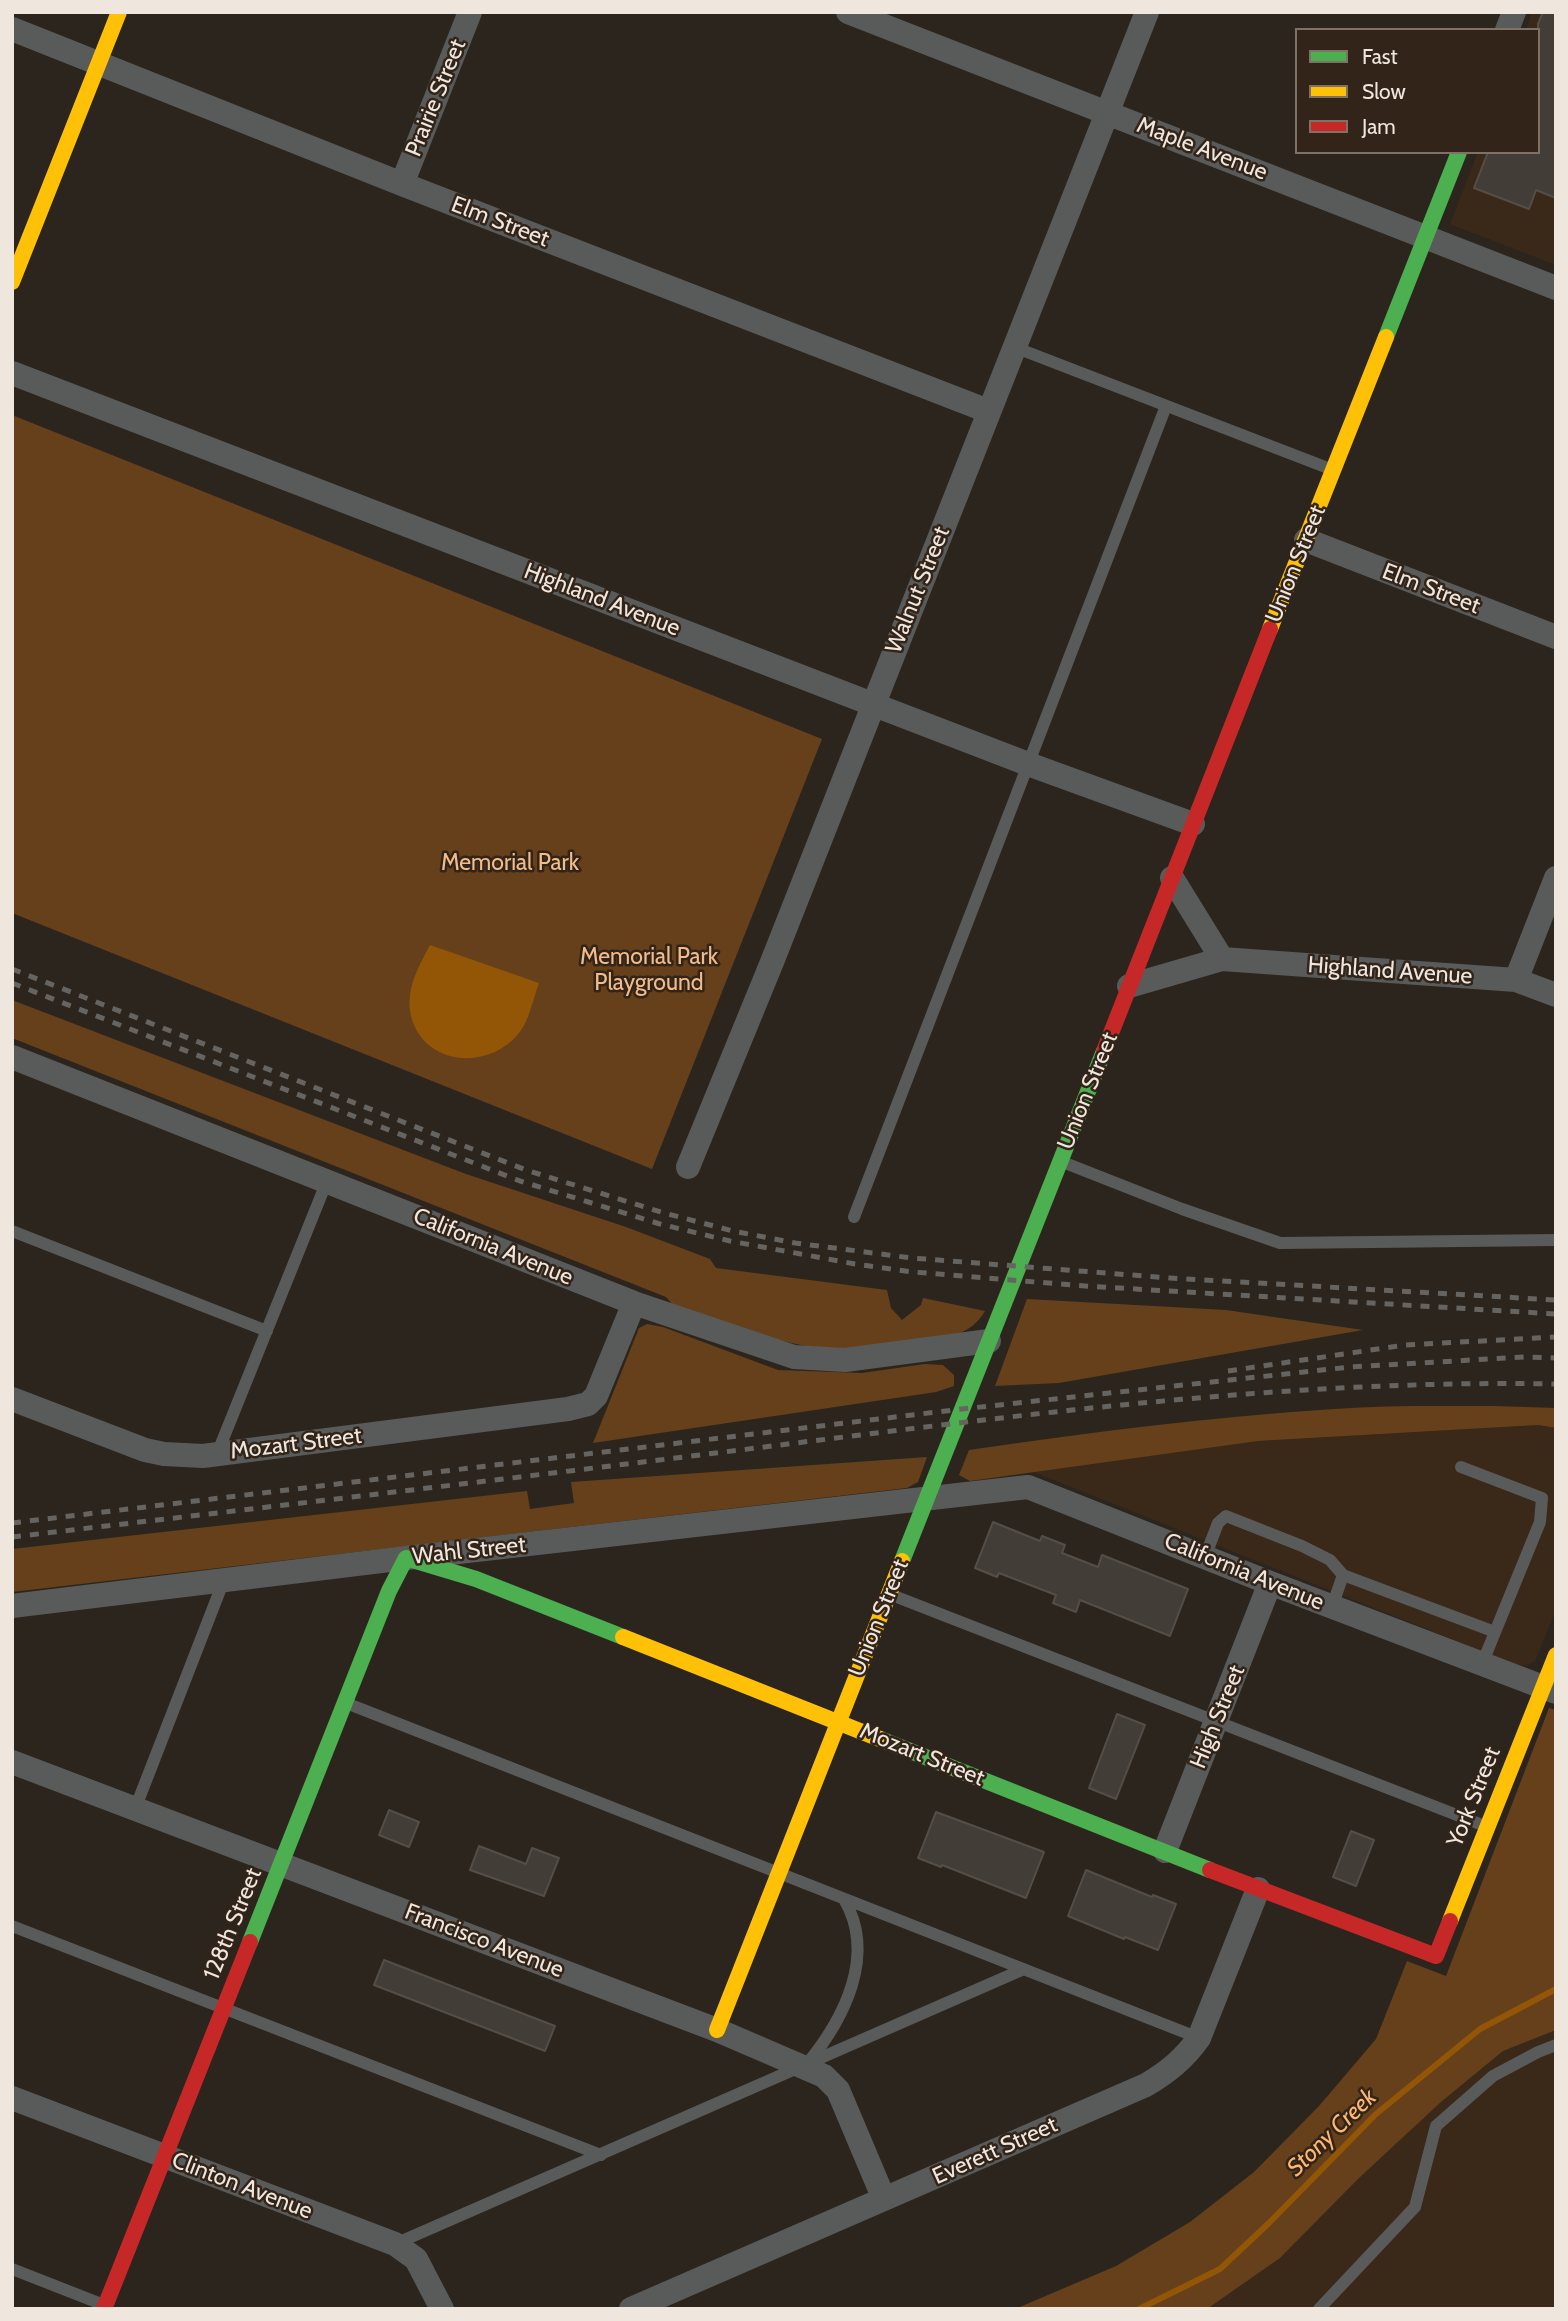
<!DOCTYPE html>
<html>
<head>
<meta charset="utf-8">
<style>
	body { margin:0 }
	#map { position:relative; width:1568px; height:2321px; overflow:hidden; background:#2c251e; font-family:Cabin,sans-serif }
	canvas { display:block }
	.frame { position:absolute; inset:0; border:14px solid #efe6de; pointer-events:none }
	.legend { position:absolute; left:1295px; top:28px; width:245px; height:126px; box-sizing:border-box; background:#322418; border:2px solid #7e7267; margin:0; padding:9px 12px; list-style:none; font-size:21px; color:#efe6de }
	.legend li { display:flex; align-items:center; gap:14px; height:35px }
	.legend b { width:35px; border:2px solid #7e7267 }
</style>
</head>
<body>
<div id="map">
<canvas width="1568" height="2321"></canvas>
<div class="frame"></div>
<ul class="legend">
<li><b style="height:9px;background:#4caf50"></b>Fast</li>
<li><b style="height:9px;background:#ffc107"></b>Slow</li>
<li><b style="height:9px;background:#c62828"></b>Jam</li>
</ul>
</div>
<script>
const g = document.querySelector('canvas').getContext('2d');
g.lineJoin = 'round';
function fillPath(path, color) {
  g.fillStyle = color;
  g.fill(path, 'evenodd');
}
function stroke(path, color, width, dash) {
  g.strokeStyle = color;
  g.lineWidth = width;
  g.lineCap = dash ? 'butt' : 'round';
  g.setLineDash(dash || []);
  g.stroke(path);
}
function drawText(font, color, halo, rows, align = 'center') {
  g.font = font + ' Cabin,sans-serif';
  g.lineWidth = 5;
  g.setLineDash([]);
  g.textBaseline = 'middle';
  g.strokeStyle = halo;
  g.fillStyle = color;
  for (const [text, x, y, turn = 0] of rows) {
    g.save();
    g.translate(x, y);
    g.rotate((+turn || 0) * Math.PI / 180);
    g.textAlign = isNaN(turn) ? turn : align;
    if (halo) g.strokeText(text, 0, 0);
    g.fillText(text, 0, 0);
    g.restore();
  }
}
fillPath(new Path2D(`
	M1532,12H1556V265L1450,224L1478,152H1538V30H1526Z
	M1538,1425L1556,1428V1610L1535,1661L1526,1666L1512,1663L1031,1471L1258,1441Z
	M1556,2030V2309H1207L1280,2258L1358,2179L1441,2102L1503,2051Z`), '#3a2919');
fillPath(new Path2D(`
	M12,415L822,739L652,1169L12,913Z
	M12,1000L466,1174L626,1227L710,1259L716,1268L887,1290L891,1308L902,1320L921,1305L923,1298L985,1311C970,1336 952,1335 925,1340C895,1345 847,1352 818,1348C769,1341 720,1321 673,1305L666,1297L12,1038Z
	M1027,1299L1226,1310L1363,1330L1059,1383L995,1386Z
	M647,1324L663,1327L778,1370L862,1373L925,1364L943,1365L954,1375V1386L936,1392L593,1443L639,1328Z
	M1494,1406L1556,1408V1428L1538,1425L1258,1441L970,1481L959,1475L969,1450C1090,1432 1212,1417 1334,1409C1387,1405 1441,1406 1494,1406Z
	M927,1457L918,1482L907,1488L12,1592V1549L527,1491L530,1509L574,1503L571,1482Z
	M1549,1708L1556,1710V2030L1503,2051L1441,2102L1358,2179L1280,2258L1207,2309H1015L1116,2266L1190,2222L1254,2172L1319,2106L1376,2039L1407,1961L1446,1976Z`), '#65401a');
fillPath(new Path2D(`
	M430,945L539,983C533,999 529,1021 519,1033C487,1073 419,1065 410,1011C407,986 419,966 430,945Z`), '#935607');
stroke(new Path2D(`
	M1139,2309L1220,2269L1269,2223L1376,2114L1480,2029L1556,1989`), '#935607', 6);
const building = new Path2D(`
	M1543,12H1556V198L1536,190L1529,209L1474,188L1488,152H1538V24Z
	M993,1522L1040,1541L1042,1536L1065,1545L1062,1553L1098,1567L1102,1555L1188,1589L1170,1636L1080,1600L1076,1612L1053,1603L1056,1595L999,1573L997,1577L975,1568Z
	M1117,1714L1145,1725L1116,1799L1089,1788Z
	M389,1810L419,1822L409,1847L379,1835Z
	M936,1812L1044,1852L1026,1898L942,1865L941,1867L918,1858Z
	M1351,1831L1374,1840L1356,1886L1333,1877Z
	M479,1846L526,1864L532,1848L559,1858L544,1896L470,1870Z
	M1086,1870L1152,1897L1153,1895L1176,1904L1158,1950L1125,1937L1124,1939L1068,1916Z
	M384,1960L555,2026L545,2051L374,1985Z`);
fillPath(building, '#433d37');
stroke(building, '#544e48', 2);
stroke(new Path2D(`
	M1014,347L1333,470
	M1060,1161L1182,1209L1280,1243L1556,1240
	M854,1217L1166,406
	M12,1231L267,1331
	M217,1454L327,1181
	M1461,1467L1542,1498L1540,1522L1482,1664
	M1205,1557L1218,1523L1226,1516L1302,1546L1330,1560L1343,1575L1495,1632
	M889,1594L1485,1826
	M1332,1607L1343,1575
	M346,1703L1199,2038
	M135,1809L224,1580
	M12,1926L601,2155
	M807,2064C844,2019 877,1955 844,1899
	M395,2244L1024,1969
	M12,2269L104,2305
	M1319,2309L1415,2207L1436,2126L1493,2076L1538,2052L1556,2045`), '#595b5a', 12);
stroke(new Path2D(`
	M848,12L1556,288
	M12,29L402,184L988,411
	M1507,30L1514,12
	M402,184L470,12
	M12,373L1028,764L1193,824
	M1306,540L1556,637
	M1172,878L1222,959
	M1516,980L1556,878
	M1129,986L1222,959L1516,980L1556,995
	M12,1057L634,1303L794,1357L845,1360L989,1341
	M688,1167L772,962L1147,12
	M12,1399L145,1450L164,1454L203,1456L568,1409L588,1404L596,1396L634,1303
	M12,1606L406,1558L1028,1487L1270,1583L1556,1692
	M12,1762L717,2030L824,2076L838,2090L884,2199
	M1165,1851L1270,1583
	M12,2098L395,2244L416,2259L442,2309
	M631,2309L1146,2085C1168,2072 1184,2059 1199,2038L1258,1889`), '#595b5a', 24);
stroke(new Path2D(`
	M1386,337L1459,152
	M902,1561L1104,1051
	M880,1739L1210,1870
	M250,1942L389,1591L406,1558L476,1579L623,1637`), '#4caf50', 16);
stroke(new Path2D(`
	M12,282L119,12
	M1270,629L1386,337
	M623,1637L880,1739
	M1450,1921L1556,1655
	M717,2030L902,1561`), '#ffc107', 16);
stroke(new Path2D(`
	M1104,1051L1270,629
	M1210,1870L1436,1956L1450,1921
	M104,2309L250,1942`), '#c62828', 16);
stroke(new Path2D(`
	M12,969L526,1170L664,1213L733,1231L795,1243L912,1258L1170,1278L1556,1300
	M12,983L520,1181L660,1224L730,1241L855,1264L913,1272L1085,1286L1556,1314
	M1228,1371L1405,1345L1556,1337
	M12,1523L962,1409L1350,1367L1524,1357L1556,1358
	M12,1537C260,1508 508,1479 756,1448C1021,1415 1288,1379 1556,1384`), '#666461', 5, [9, 9]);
drawText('23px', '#efe6de', '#322418', [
	["Prairie Street",436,98,-68],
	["Maple Avenue",1202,149,21],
	["Elm Street",500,222,21],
	["Union Street",1296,564,-68],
	["Elm Street",1431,589,21],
	["Walnut Street",918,590,-68],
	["Highland Avenue",602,600,21],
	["Highland Avenue",1390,971,4],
	["Union Street",1088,1091,-68],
	["California Avenue",493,1247,22],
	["Mozart Street",296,1444,-7],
	["Wahl Street",469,1551,-6],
	["California Avenue",1244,1572,22],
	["Union Street",879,1618,-68],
	["High Street",1218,1717,-68],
	["Mozart Street",922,1755,22],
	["York Street",1474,1797,-68],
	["128th Street",233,1924,-68],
	["Francisco Avenue",484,1941,21],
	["Everett Street",995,2151,-24],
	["Clinton Avenue",242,2186,21]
]);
drawText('23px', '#f2bc8a', '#322418', [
	["Memorial Park",510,863],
	["Memorial Park",649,957],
	["Playground",649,983]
]);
drawText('italic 24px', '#ffb671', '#322418', [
	["Stony Creek",1332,2133,-44]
]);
</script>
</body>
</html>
